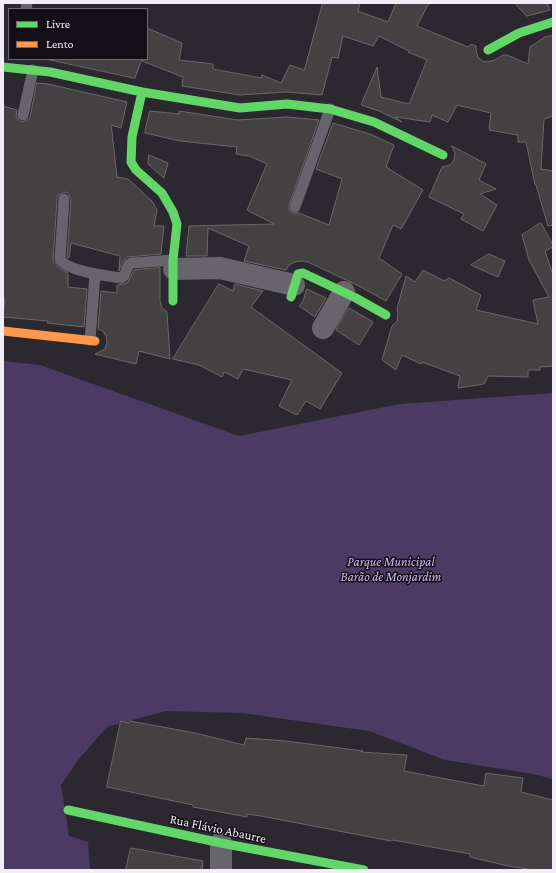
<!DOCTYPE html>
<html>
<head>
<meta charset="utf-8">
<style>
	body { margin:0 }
	#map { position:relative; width:556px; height:873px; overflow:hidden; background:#2c2830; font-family:"Crimson Pro",serif }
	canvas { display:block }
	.frame { position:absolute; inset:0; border:4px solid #f1edf7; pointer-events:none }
	.legend { position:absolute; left:8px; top:8px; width:140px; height:52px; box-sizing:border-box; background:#120f16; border:1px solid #6b6870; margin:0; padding:5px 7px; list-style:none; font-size:12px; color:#f1edf7 }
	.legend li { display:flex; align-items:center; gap:8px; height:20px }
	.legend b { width:20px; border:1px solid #6b6870 }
</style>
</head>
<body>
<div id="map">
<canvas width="556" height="873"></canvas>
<div class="frame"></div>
<ul class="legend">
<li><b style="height:5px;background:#63d668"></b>Livre</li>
<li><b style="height:5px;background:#ff974d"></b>Lento</li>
</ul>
</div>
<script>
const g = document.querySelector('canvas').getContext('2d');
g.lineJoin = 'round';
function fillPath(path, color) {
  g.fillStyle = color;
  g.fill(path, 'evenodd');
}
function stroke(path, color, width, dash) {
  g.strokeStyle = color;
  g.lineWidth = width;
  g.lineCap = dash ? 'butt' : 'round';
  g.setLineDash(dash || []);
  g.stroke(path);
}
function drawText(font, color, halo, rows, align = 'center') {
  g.font = font + ' "Crimson Pro",serif';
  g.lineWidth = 3;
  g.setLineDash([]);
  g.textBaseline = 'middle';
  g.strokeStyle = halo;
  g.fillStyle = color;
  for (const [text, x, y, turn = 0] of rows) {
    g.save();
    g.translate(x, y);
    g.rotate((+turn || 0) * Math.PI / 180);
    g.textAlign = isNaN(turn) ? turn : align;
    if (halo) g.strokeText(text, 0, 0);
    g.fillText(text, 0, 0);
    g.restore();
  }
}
fillPath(new Path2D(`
	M3,361L40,365L239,436L400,404L553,393V779L533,774L445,760L369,731L242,713L166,711L110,726L106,728L79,759L61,785L69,836L88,842L90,870H3Z`), '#4d3a64');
const building = new Path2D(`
	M323,3H360L358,11L388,22L396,3H429L417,26L468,47L471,44L476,46V51L478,57L482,61L488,62L495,60L503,55H507L528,64L530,47L545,37L553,35V116L544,119L541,169L553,171V225L548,226L536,185H535L526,142H518V135L489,130L491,113L457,105L448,122L432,115L430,122L395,117L402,122L379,111L361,105L377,67L381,97L409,104L427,60L408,52L409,51L379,36L373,46L343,36L338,58L332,57L322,95L286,92L240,95L182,86L183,77L142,61L143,59H147V28L182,43L179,60L213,64V69L261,78L262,75L281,83L290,65L304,70Z
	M515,3H547L550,10L527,16Z
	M46,59H142L135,78Z
	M37,83L48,84L127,102L121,128L111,125L113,138L112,141H113L117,177L128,179L152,201L157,210L154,226H164L161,254L127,257L123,261L119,271L120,256L71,243L69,258L67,257L71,199L68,193L65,192L58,195L57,199L53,261L59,268L68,273V287L87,289L84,327L47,323L48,321L3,317L5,299H3V106L17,110L16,117L19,120L22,122L28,120L30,117Z
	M150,111L179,114V111L238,120L287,117L319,120L288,208L292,213H299L329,225L342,179L316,169L333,123L370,134L394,145L386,167L423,190L401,229L393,225L379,258L402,274L386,301L359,286L308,262L301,261L295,262L289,265L286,270L244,261L249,246L208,228L207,256H186L189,226L274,224L247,210L267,164L249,156L236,154L237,147L180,141L145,133Z
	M452,146L486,164L479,180L496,189L480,194L497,205L483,231L461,219L464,214L429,197L442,167L450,165L454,160L455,154Z
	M149,155L168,163L164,178L148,164Z
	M541,223L553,245V247L545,251L553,275V366L540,367V370H528V377L488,376L484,384L458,388L460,376L422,362L421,364L402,355L396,370L382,360L392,326L397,321L398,314L397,309L406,276L415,282L423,270L444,281L449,278L481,295L476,310L538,324L533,300L549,297L529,260L522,235Z
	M489,254L505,261L498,277L471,265Z
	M160,268V301L162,308L167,312L170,359L139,351L136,364L95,354L105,349L107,342L106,336L103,331L98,329L101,291L117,293V285L124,284L128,282L134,270Z
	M219,284L233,291L235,284L263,291L251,307L342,373L320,409L306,401L297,415L279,406L292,380L243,369L238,379L224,372L222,377L199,365L173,359Z
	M307,289L326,298L315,317L299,306L303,301Z
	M349,308L373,322L359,345L336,330Z
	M121,721L129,723L130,721L195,733L244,745L246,738L286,741L363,751L361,752L407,755L404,771L484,786L486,773L523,778L521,792L553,800V870H534L508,866L470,857V854L393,840L391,841L261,816L247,814V817L193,807V805L107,787Z
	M131,848L203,861L202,870H126Z`);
fillPath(building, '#434142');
stroke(building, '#6a6868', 1);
stroke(new Path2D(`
	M26,9L27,3
	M23,115L33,70
	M64,199L60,259C66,271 107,276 121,278L124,276L129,264L132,263L173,260
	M295,207L330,109
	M90,340L95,274`), '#67646c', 11);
stroke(new Path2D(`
	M174,269L220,268L294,285
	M323,328L344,292
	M221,843V870`), '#67646c', 22);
stroke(new Path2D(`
	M488,50L519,33L553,22
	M3,67L50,72L142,92L240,108L287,104L330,109L374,122L443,155
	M142,92L132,137L131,162L136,170L162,193L173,212L177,224L173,260V301
	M291,297L298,274L303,273L354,297L386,315
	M68,810L221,843L364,870`), '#63d668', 9);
stroke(new Path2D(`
	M3,331L95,341`), '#ff974d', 9);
drawText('italic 13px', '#d2b6f7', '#120f16', [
	["Parque Municipal",391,562],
	["Barão de Monjardim",391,577]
]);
drawText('13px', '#f1edf7', '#120f16', [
	["Rua Flávio Abaurre",218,829,12]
]);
</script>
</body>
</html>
